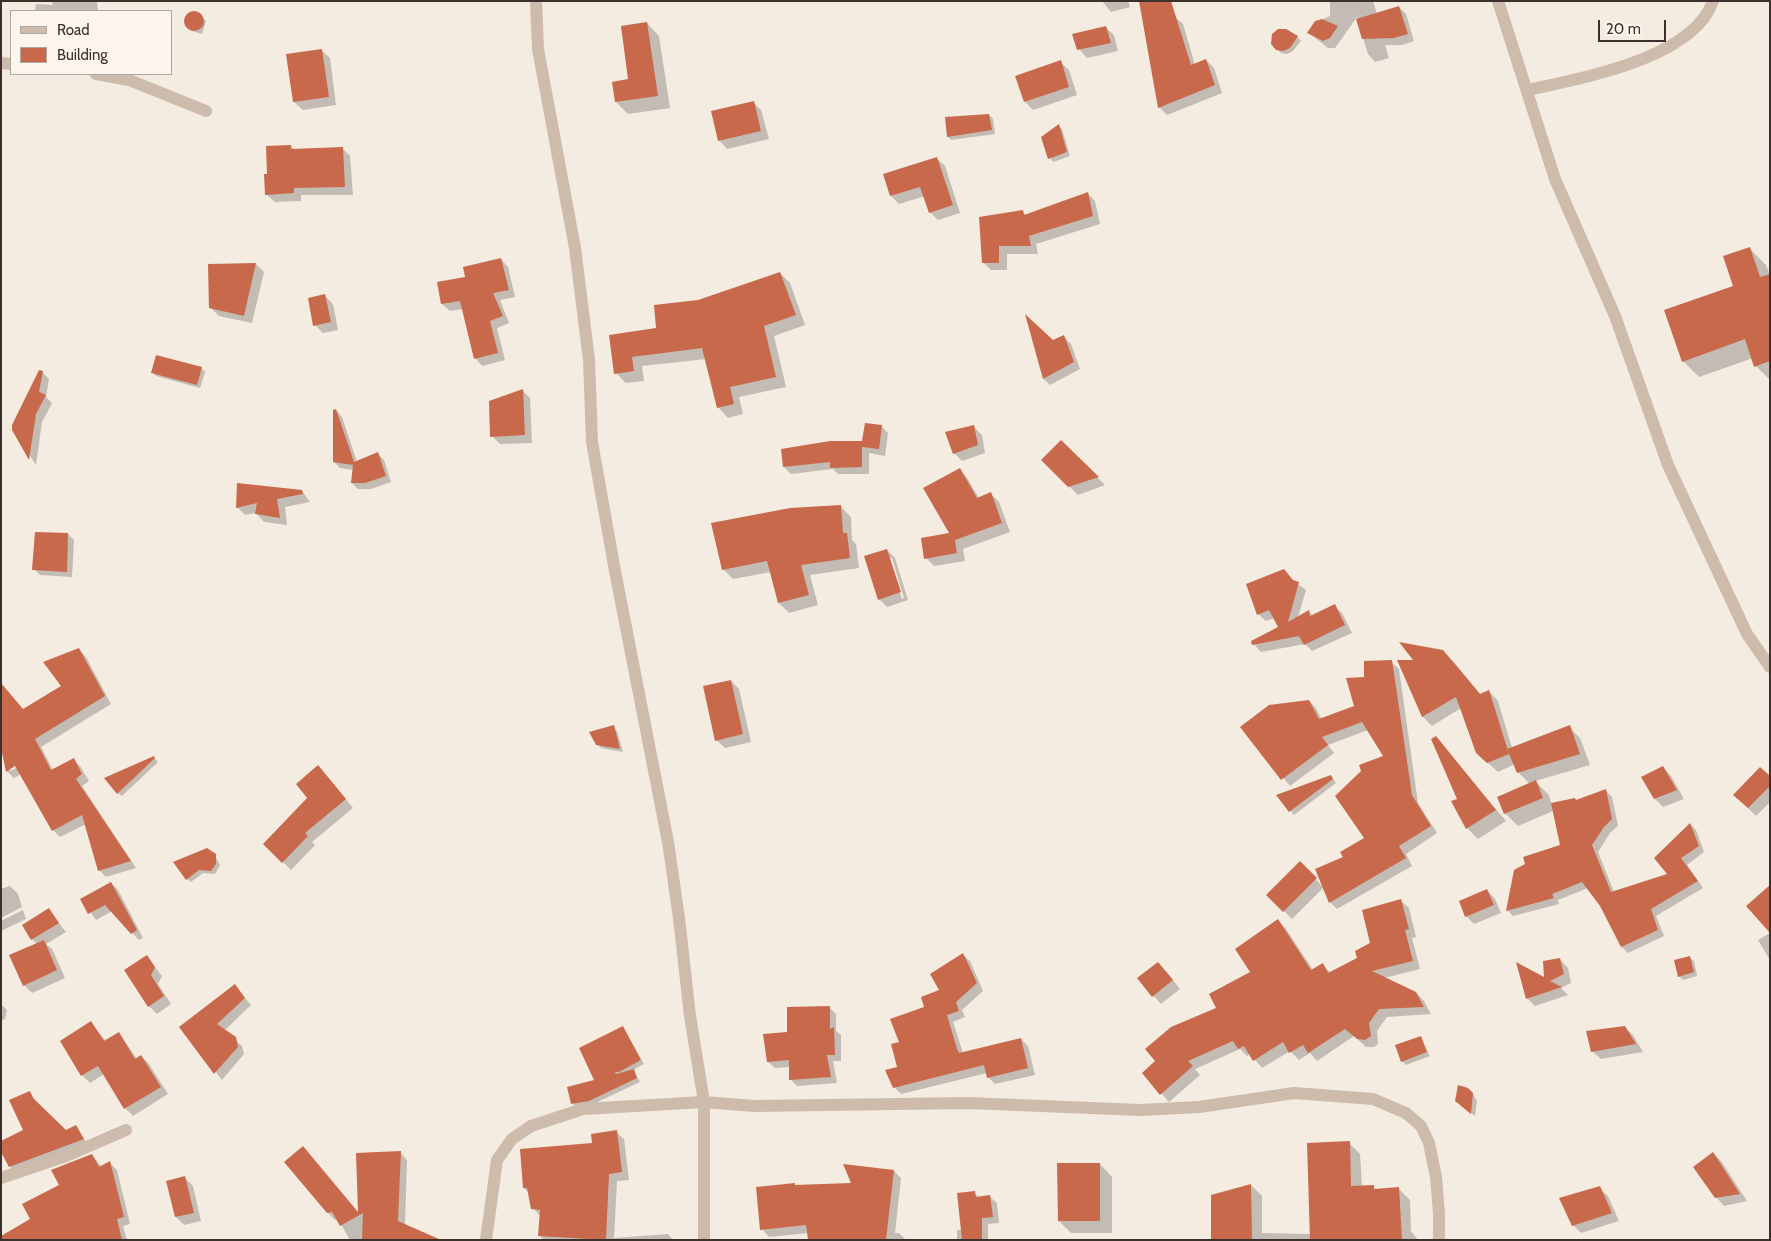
<!DOCTYPE html>
<html>
<head>
<meta charset="utf-8">
<style>
	body { margin:0 }
	#map { position:relative; width:1771px; height:1241px; overflow:hidden; background:#f4ebe1; font-family:Cabin,sans-serif }
	canvas { display:block }
	.frame { position:absolute; inset:0; border:2px solid #3b302b; pointer-events:none }
	.legend { position:absolute; left:10px; top:10px; width:162px; height:65px; box-sizing:border-box; background:#fbf5ee; border:1px solid #aea6a0; margin:0; padding:6px 9px; list-style:none; font-size:15px; color:#3b302b }
	.legend li { display:flex; align-items:center; gap:10px; height:25px }
	.legend b { width:25px; border:1px solid #aea6a0 }
	.scale { position:absolute; left:1598px; top:20px; width:68px; height:22px; box-sizing:border-box; border:2px solid #3b302b; border-top:0; padding-left:6px; font-size:15px; line-height:18px; white-space:nowrap; color:#3b302b; -webkit-text-stroke:4px #fbf5ee; paint-order:stroke }
</style>
</head>
<body>
<div id="map">
<canvas width="1771" height="1241"></canvas>
<div class="frame"></div>
<ul class="legend">
<li><b style="height:6px;background:#cdbbac"></b>Road</li>
<li><b style="height:14px;background:#c8694b"></b>Building</li>
</ul>
<div class="scale">20 m</div>
</div>
<script>
const g = document.querySelector('canvas').getContext('2d');
g.lineJoin = 'round';
function fillPath(path, color) {
  g.fillStyle = color;
  g.fill(path, 'evenodd');
}
function stroke(path, color, width, dash) {
  g.strokeStyle = color;
  g.lineWidth = width;
  g.lineCap = dash ? 'butt' : 'round';
  g.setLineDash(dash || []);
  g.stroke(path);
}
fillPath(new Path2D(`
	M52,1H97L98,11H35L36,4L53,5Z
	M1102,1H1128L1130,7L1111,12Z
	M1330,1H1373L1377,14L1399,7L1406,14L1414,41L1402,45H1385L1389,58L1375,62L1368,54L1357,17L1335,48H1328L1309,33L1316,22L1330,16Z
	M196,13L206,21L202,34L192,31L185,19L188,14Z
	M1175,17L1183,24L1195,65L1206,60L1214,68L1222,93L1167,115L1159,107Z
	M647,23L659,36L670,108L628,114L616,102L630,80Z
	M1105,27L1114,35L1118,51L1087,58L1079,49Z
	M1297,37L1301,41L1293,51L1287,54L1281,53L1272,44Z
	M321,50L330,58L336,105L303,110L294,102L288,55Z
	M1060,62L1069,70L1077,95L1033,110L1025,102Z
	M753,102L761,110L769,139L727,149L719,140Z
	M989,115L993,119L995,134L951,140L948,137Z
	M1058,126L1062,129L1070,156L1053,162L1050,158Z
	M291,146L295,150L342,148L350,156L353,195H301V201L275,202L266,194L269,175Z
	M936,158L945,166L960,213L938,220L930,212L925,196L899,204L891,196Z
	M1087,193L1095,201L1100,224L1036,244L1038,254H1007V270H991L983,262L1022,211L1027,216Z
	M1749,248L1766,265L1770,275V380L1756,366L1753,358L1699,377L1683,361L1735,286Z
	M501,259L508,267L515,297L500,300L509,323L497,328L505,360L482,366L475,358L463,309L450,311L442,304L467,278Z
	M256,264L264,272L252,323L219,316L210,307Z
	M780,273L790,283L805,325L774,336L786,387L739,397L743,414L728,418L718,407L706,359L642,366L644,381L626,383L616,373L657,329Z
	M325,296L333,304L338,330L323,333L315,325Z
	M1027,318L1053,341L1064,337L1071,344L1080,369L1050,385L1044,379Z
	M201,368L205,372L200,388L156,376L153,372Z
	M42,372L49,379L46,397L52,403L42,422L36,465L13,430Z
	M522,390L530,398L532,443L500,444L492,436Z
	M336,410L342,417L357,462L378,454L384,460L391,482L371,489H358L352,483L354,470L340,468L334,462Z
	M881,426L888,433L885,456L869,453V474H838L833,469L791,474L784,467L863,442Z
	M974,427L982,435L985,453L962,461L954,453Z
	M1061,441L1105,485L1078,495L1042,460Z
	M959,469L967,478L979,498L991,494L999,502L1010,532L963,549L965,561L934,566L926,558L951,534Z
	M302,491L310,502L285,507L287,525L264,522L256,513L245,515L237,507Z
	M841,507L851,517L852,540L856,544L859,568L810,575L818,605L789,613L779,603L771,572L733,579L723,569Z
	M68,534L74,540L72,577L40,575L34,569Z
	M887,550L895,558L908,600L887,607L879,599ZM889,558H892L904,598L902,599Z
	M1294,581L1306,590L1298,617L1309,612L1313,616L1334,606L1342,613L1352,633L1312,651L1305,644L1261,652L1252,642L1279,627L1275,618L1266,621L1258,614Z
	M79,650L86,657L111,704L41,747L53,770L73,759L80,766L89,781L82,786L136,868L106,877L99,870L86,824L60,837L53,830L21,774L14,778L7,771L1,749V691L4,688L23,710L62,686ZM20,762L22,765L10,771V768Z
	M1399,661H1453L1481,695L1489,691L1498,701L1512,748L1569,727L1580,738L1590,765L1535,781L1548,794L1552,804L1577,801L1606,791L1612,797L1618,826L1610,833L1598,852L1614,892L1669,874L1690,824L1696,830L1704,852L1687,865L1703,888L1656,916L1664,936L1628,953L1622,947L1601,906L1588,888L1558,900L1559,904L1513,916L1507,910L1561,846L1553,811L1518,826L1505,813L1530,784L1518,772L1515,764L1498,772L1487,762L1461,708L1432,726L1423,717Z
	M1391,662L1399,669L1418,803L1437,833L1406,854L1412,866L1337,909L1330,902L1324,887L1292,919L1268,895L1300,863L1323,887L1344,858L1366,839L1385,757L1368,730L1328,745L1334,753L1290,786L1242,728L1309,701L1316,708L1322,720L1355,707L1365,678Z
	M731,681L739,689L751,742L725,748L716,740Z
	M613,727L617,731L623,752L601,748L597,744Z
	M1436,738L1506,821L1478,839L1467,828L1459,799Z
	M153,757L158,762L122,796L118,793Z
	M1663,768L1671,776L1684,799L1663,807L1655,799Z
	M326,775L353,808L312,842L315,845L291,870L265,844L309,798Z
	M1331,776L1336,783L1294,815L1278,795Z
	M1770,778V802L1756,816L1735,795Z
	M213,852L220,865L215,874L203,873L191,882L187,879Z
	M111,883L118,890L143,938L139,940L112,911L96,920L82,900Z
	M10,886L18,894L22,907L1,918V889Z
	M1487,890L1495,899L1501,913L1474,924L1466,916Z
	M1400,900L1409,908L1416,937L1412,938L1420,969L1384,978L1416,993L1424,1001L1431,1014L1387,1017L1377,1031L1378,1044L1374,1047H1366L1354,1036L1317,1061L1310,1053L1299,1060L1290,1051L1262,1068L1250,1054L1247,1056L1240,1049L1195,1069L1200,1075L1169,1102L1144,1073L1218,1008L1252,972L1278,921L1286,929L1313,970L1322,965L1331,973L1358,958L1372,944Z
	M23,910L26,919L1,931V921Z
	M49,910L66,932L46,944L52,949L65,978L32,993L24,985L37,944L32,939Z
	M1770,933V960L1758,940Z
	M963,955L970,961L983,991L962,1010L965,1017L953,1022L963,1053L1021,1039L1028,1046L1035,1075L995,1084L988,1077L987,1073L901,1094L894,1087L899,1068L901,1043L926,1007L941,991Z
	M147,957L162,976L158,984L171,1004L157,1014L149,1006Z
	M1690,958L1694,961L1697,976L1683,980L1679,976Z
	M1560,960L1568,968L1571,983L1561,988L1568,995L1535,1006L1527,998L1545,979Z
	M1166,971L1180,989L1161,1004L1139,979Z
	M235,986L251,1005L224,1031L242,1046L244,1054L222,1080L181,1027Z
	M1,1004L7,1010L5,1019L1,1021Z
	M829,1007L836,1014V1031L841,1035V1061H833L837,1083L797,1086L790,1079V1067L775,1068L768,1062L788,1033Z
	M91,1023L106,1041L119,1033L137,1059L141,1056L149,1064L168,1094L133,1116L125,1108L104,1074L90,1083L82,1075L61,1041Z
	M1624,1027L1633,1035L1643,1052L1601,1059L1592,1051Z
	M623,1028L644,1064L633,1070L640,1082L593,1104L576,1107L573,1104L596,1081Z
	M1420,1037L1430,1056L1406,1065L1402,1061Z
	M1471,1091L1477,1101L1475,1116L1460,1105Z
	M30,1092L38,1105L66,1132L75,1126L88,1145L15,1172L10,1166L24,1131Z
	M616,1132L624,1139L629,1180L617,1181L614,1238L668,1234L673,1240H544L539,1235L541,1217L533,1208L529,1193L524,1188Z
	M1349,1143L1360,1154L1362,1187H1373L1376,1190L1398,1188L1410,1200L1411,1231L1418,1240H1228L1251,1185L1262,1196V1233L1311,1234Z
	M400,1152L407,1160L405,1226L436,1240H350L338,1219L335,1220L328,1213L286,1162L359,1214Z
	M1713,1153L1721,1161L1747,1201L1724,1206L1716,1197Z
	M92,1155L102,1167L110,1163L117,1170L130,1224L123,1226L127,1240H59L32,1220Z
	M1100,1164L1112,1177V1233H1071L1059,1221Z
	M894,1171L901,1178L895,1233H899L906,1240H809V1233L769,1237L762,1229L796,1186L853,1184Z
	M185,1178L193,1186L201,1221L184,1225L176,1217Z
	M1599,1188L1608,1196L1619,1221L1581,1233L1573,1225Z
	M974,1193L980,1198L990,1197L997,1203L999,1223L988,1224V1240H957V1230H962Z`), '#0003');
fillPath(new Path2D(`
	M1139,1H1171L1191,65L1206,59L1215,85L1158,108Z
	M1399,6L1408,34L1394,38L1362,39L1356,19Z
	M184 21a10 10 0 1 1 20 0a10 10 0 1 1-20 0Z
	M1322,19L1338,26L1330,38L1323,41L1307,33L1315,21Z
	M647,22L658,96L615,102L612,82L628,79L621,26Z
	M1106,26L1111,43L1077,50L1072,34Z
	M1278,29H1286L1298,36L1290,48L1283,51L1276,50L1271,44L1272,34Z
	M322,49L329,97L293,102L286,54Z
	M1061,60L1069,87L1024,102L1015,76Z
	M754,101L761,131L718,141L711,111Z
	M989,114L992,130L947,137L945,117Z
	M1059,124L1067,152L1048,159L1041,137Z
	M291,145V149L343,147L345,187L294,188V193L265,195L264,174H267L266,146Z
	M937,157L953,205L929,213L920,187L890,196L883,174Z
	M1088,192L1093,216L1029,236L1031,246H999V263H982L979,217L1023,210L1024,215Z
	M1750,247L1760,277L1770,274V361L1754,367L1745,339L1682,362L1664,310L1733,286L1723,256Z
	M501,258L509,290L493,293L503,316L490,321L498,353L474,359L460,301L441,304L437,282L465,277L463,267Z
	M256,263L244,316L209,308L208,264Z
	M780,272L796,315L764,326L776,377L730,387L734,404L717,408L702,348L632,357L634,371L614,374L609,335L656,328L654,305L698,300Z
	M325,294L331,322L313,326L308,298Z
	M1025,314L1053,340L1064,335L1074,362L1043,379Z
	M156,355L202,367L197,385L151,373Z
	M39,370L43,371L39,392L46,395L36,414L29,460L12,430V425Z
	M523,389L525,435L490,437L489,401Z
	M336,409L354,462L378,452L386,476L365,483H351L353,465L333,462V410Z
	M865,423L882,425L879,449L862,447V467L830,468V462L783,467L781,449L830,441H862Z
	M974,425L978,445L953,454L945,432Z
	M1061,440L1099,477L1068,487L1041,460Z
	M960,468L977,498L991,492L1002,523L955,540L957,553L924,559L921,538L949,533L923,488Z
	M237,483L302,490L303,494L277,499L280,518L255,514L257,503L236,508Z
	M841,505L843,533H847L850,558L801,565L809,595L778,603L767,561L722,570L711,523L790,508Z
	M35,532L68,533L67,572L32,570Z
	M887,549L901,592L878,600L864,556Z
	M1284,569L1293,580L1299,582L1288,622L1309,610L1310,616L1335,604L1345,625L1304,645L1299,636L1252,645L1251,641L1278,627L1269,610L1257,615L1246,584Z
	M1399,642L1443,650L1480,694L1489,690L1509,754L1487,763L1476,753L1456,697L1422,717L1397,660H1413Z
	M79,648L105,696L35,739L51,770L74,758L82,774L76,779L131,861L98,871L82,815L52,831L15,766L6,772L1,747V683L23,709L61,686L43,662Z
	M1392,660L1412,795L1431,826L1399,846L1406,858L1329,903L1315,869L1343,857L1340,852L1364,838L1335,796L1361,771L1359,765L1383,756L1362,722L1322,737L1328,745L1281,780L1240,727L1269,705L1309,700L1319,719L1354,706L1346,678L1364,677V661Z
	M731,680L743,734L715,741L703,686Z
	M614,725L620,749L596,745L589,732Z
	M1570,725L1580,754L1517,773L1507,749Z
	M1436,736L1496,810L1466,829L1451,801L1457,799L1431,739Z
	M154,756L155,758L117,794L104,778Z
	M318,765L346,799L305,833L308,836L282,863L263,844L307,798L296,784Z
	M1663,766L1677,790L1654,799L1641,777Z
	M1760,767L1770,776V786L1748,808L1733,795Z
	M1331,775L1333,779L1289,812L1276,795Z
	M1536,780L1543,798L1504,814L1497,797Z
	M1606,789L1612,819L1604,827L1592,845L1611,892L1667,874L1654,858L1690,823L1699,846L1681,858L1698,881L1651,909L1658,930L1621,947L1600,906L1582,882L1552,894L1554,898L1506,911L1514,870L1525,864L1523,857L1560,845L1551,803L1575,798L1576,800Z
	M207,848L216,854V864L211,871L199,870L186,880L173,862Z
	M1300,861L1317,878L1283,912L1266,895Z
	M111,882L137,930L131,934L105,905L88,914L80,899Z
	M1770,885V933L1746,906Z
	M1487,889L1494,905L1465,917L1459,901Z
	M1401,899L1409,929L1405,930L1413,961L1372,971L1416,992L1424,1007L1379,1009L1369,1023L1371,1036L1365,1040L1357,1039L1345,1029L1308,1053L1303,1045L1289,1053L1283,1042L1253,1061L1244,1046L1238,1049L1233,1041L1188,1061L1193,1066L1160,1095L1142,1073L1155,1061L1145,1049L1171,1027L1216,1008L1209,994L1250,972L1235,949L1278,919L1311,970L1323,963L1328,973L1357,958L1355,951L1370,943L1362,910Z
	M49,908L59,923L31,940L22,925Z
	M44,940L57,970L23,986L9,955Z
	M963,953L977,983L956,1002L959,1011L947,1015L957,1049L959,1053L1021,1038L1028,1068L987,1078L984,1065L893,1088L885,1070L897,1067L891,1044L899,1042L890,1019L924,1007L921,997L939,990L930,974Z
	M147,955L155,967L151,975L164,996L148,1007L124,970Z
	M1690,956L1694,972L1678,977L1674,960Z
	M1560,958L1564,974L1550,981L1562,987L1526,999L1516,962L1544,977L1543,961Z
	M1158,962L1173,980L1152,997L1137,978Z
	M235,984L245,998L217,1024L236,1037L238,1047L214,1074L179,1027Z
	M830,1006V1029L834,1027L835,1055H827L831,1077L789,1080V1060L767,1062L763,1034L787,1032V1007Z
	M91,1021L104,1041L119,1032L135,1059L141,1055L161,1087L124,1109L98,1066L81,1076L60,1041Z
	M623,1026L641,1060L619,1072H615L616,1074L634,1069L637,1078L589,1101L571,1104L567,1087L594,1080L579,1048Z
	M1625,1026L1636,1044L1591,1052L1586,1031Z
	M1421,1036L1427,1052L1401,1062L1395,1045Z
	M1458,1085L1468,1088L1473,1093L1471,1114L1455,1101Z
	M30,1091L33,1098L66,1130L76,1125L84,1139L9,1167L1,1152V1141L23,1130L9,1100Z
	M617,1130L622,1172L609,1174L606,1240L538,1236L540,1210L531,1209L527,1188H523L520,1149L592,1143L591,1134Z
	M1350,1141L1351,1186L1374,1185V1189L1399,1187L1402,1240H1310L1307,1143Z
	M303,1146L358,1212L356,1153L401,1151L398,1221L441,1240H362L363,1213L340,1226L332,1212L327,1213L284,1162Z
	M1713,1152L1740,1194L1715,1198L1693,1167Z
	M92,1154L99,1167L110,1161L124,1217L117,1219L122,1240H1V1236L30,1219L22,1204L59,1185L51,1170Z
	M1057,1163H1100V1221H1058Z
	M843,1164L894,1170L886,1240H808L806,1225L760,1230L756,1187L795,1183V1185L851,1183Z
	M185,1176L194,1213L175,1217L166,1181Z
	M1251,1184L1252,1240H1211V1195Z
	M1600,1186L1612,1213L1572,1226L1559,1198Z
	M975,1191L976,1197L990,1195L993,1217L982,1218V1240H962L957,1193Z`), '#c8694b');
stroke(new Path2D(`
	M536,1L538,49L575,248L589,360L592,442L615,571L668,842L679,918L690,1016L704,1102V1240
	M1498,1L1555,179L1615,316L1668,465L1747,634L1770,667
	M1,63L11,64
	M96,74L129,80L206,111
	M1528,90C1581,78 1693,59 1713,1
	M1,1178L66,1156L126,1130
	M486,1240L497,1160L512,1139L531,1126L583,1109L704,1102L754,1106L968,1103L1140,1110L1199,1107L1294,1093L1373,1099L1406,1113L1421,1126L1429,1143L1436,1177L1439,1213V1240`), '#cdbbac', 12);
</script>
</body>
</html>
